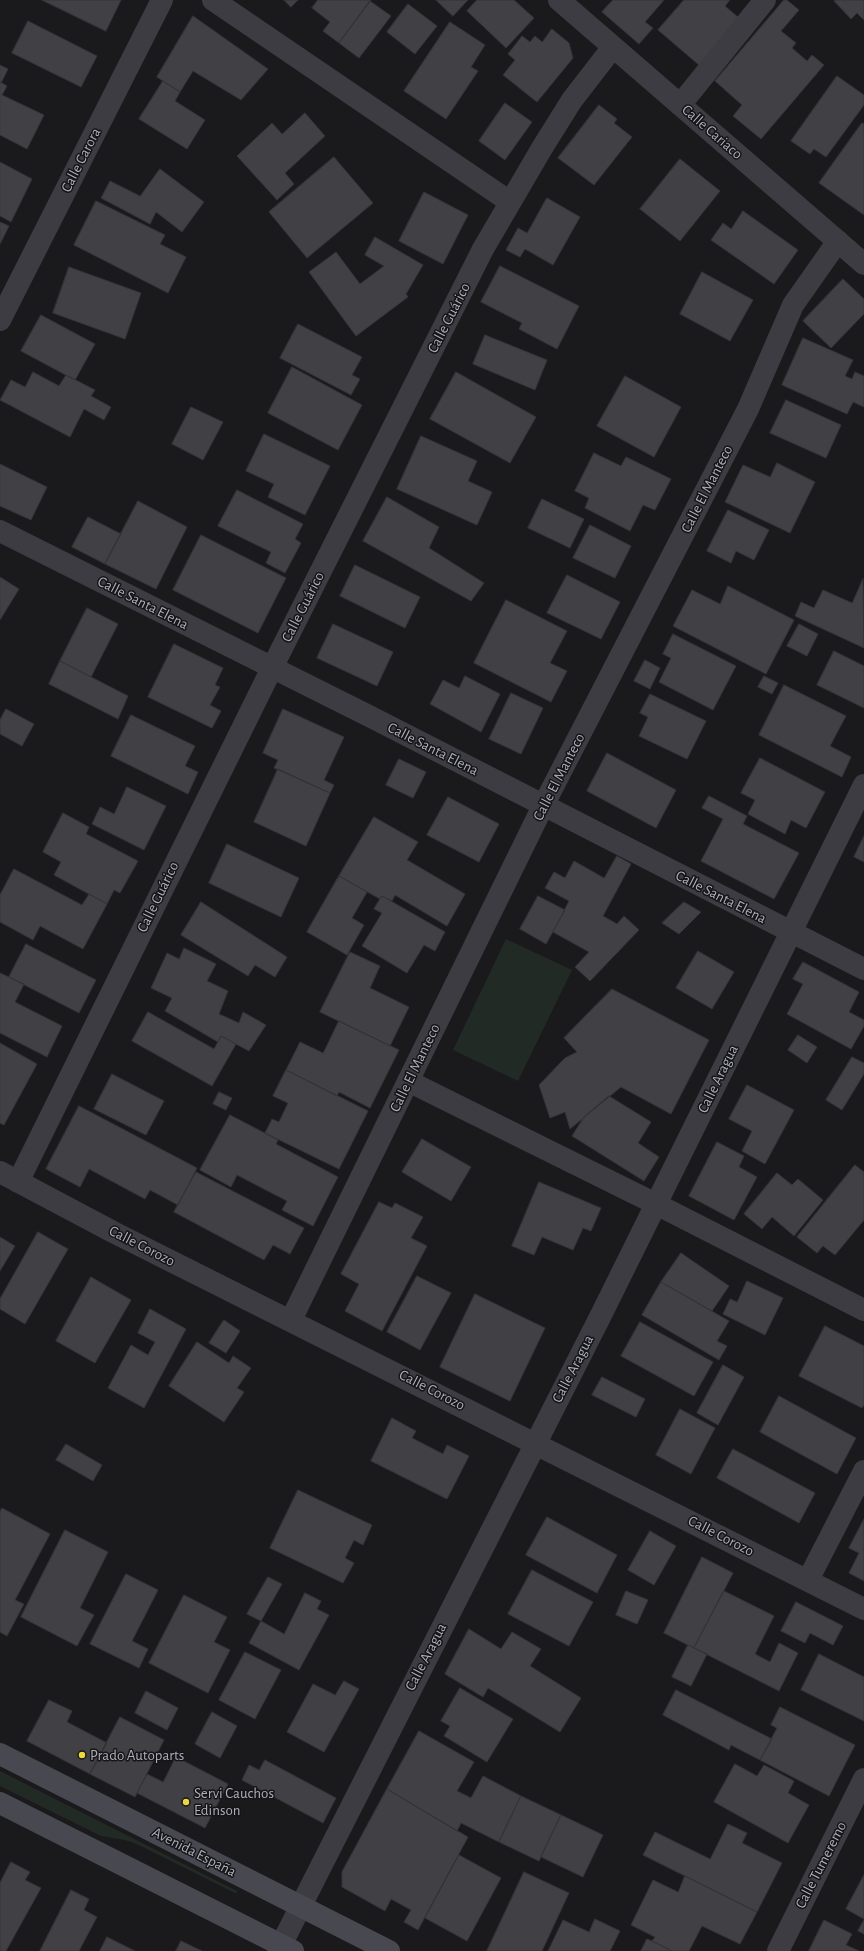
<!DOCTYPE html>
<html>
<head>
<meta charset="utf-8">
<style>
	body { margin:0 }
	canvas { display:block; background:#1a191c }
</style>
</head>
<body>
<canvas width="864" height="1951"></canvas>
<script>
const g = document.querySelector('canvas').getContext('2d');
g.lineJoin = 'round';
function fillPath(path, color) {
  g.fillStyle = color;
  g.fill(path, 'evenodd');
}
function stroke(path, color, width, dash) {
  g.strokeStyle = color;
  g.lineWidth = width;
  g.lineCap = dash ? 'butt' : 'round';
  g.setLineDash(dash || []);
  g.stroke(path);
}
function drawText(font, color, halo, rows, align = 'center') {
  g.font = font + ' "Alegreya Sans",sans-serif';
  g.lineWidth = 3;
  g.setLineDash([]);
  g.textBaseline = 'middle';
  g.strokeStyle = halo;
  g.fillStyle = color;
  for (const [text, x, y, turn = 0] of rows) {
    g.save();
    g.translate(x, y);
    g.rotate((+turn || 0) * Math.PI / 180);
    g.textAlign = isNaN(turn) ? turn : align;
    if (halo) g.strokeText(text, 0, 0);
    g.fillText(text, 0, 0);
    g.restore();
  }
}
fillPath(new Path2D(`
	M506,939L572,970L518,1081L453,1050Z
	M0,1771L237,1891L238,1892L235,1893L139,1845L125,1840L101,1836L0,1786Z`), '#212a24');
const building = new Path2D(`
	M42,0H121L106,31Z
	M284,0H298L291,7Z
	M318,0H371L339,43L323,31L330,22L312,8Z
	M436,0H468L453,16Z
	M477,0H514L534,18L506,48L467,11Z
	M613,0H664L645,22L653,28L639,44L602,12Z
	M684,0H730L725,6L739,18L699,65L658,30Z
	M784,0H787L799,10L781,31L796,43L792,48L807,61L812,55L824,65L761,139L733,116L742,105L715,81Z
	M836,0H864V20L857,13L851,19L834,1Z
	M370,1L391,16L359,58L339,43Z
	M408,4L437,26L415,54L387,32Z
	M193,16L268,69L241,100L193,71L180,92L157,77Z
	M28,21L97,56L81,87L12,53Z
	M450,22L485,45L471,67L478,71L446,119L404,91Z
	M552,29L569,43L573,58L537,102L503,75L515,60L508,54L522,36L530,42L535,36L542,42Z
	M0,65L8,69L1,83L0,82Z
	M837,76L864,95V105L826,157L814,149L810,154L791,141Z
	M163,81L180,92L175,101L205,120L187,149L139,119Z
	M0,82L7,86L2,95L44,115L27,149L0,135Z
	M505,103L532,122L505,160L479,141Z
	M599,105L617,119L614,123L632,137L594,185L558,158Z
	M305,113L325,136L285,173L294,184L277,200L237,156L272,123L282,134Z
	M862,123L864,124V215L819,183Z
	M334,157L373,203L307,258L269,212Z
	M680,159L720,191L680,241L640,209Z
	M0,162L32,179L11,222L0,216Z
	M160,169L204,202L182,232L156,212L150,224L101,198L110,181L140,196Z
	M424,192L468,215L443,264L399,241Z
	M547,198L580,217L553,265L525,249L520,257L506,250L518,228L527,233Z
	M96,201L165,235L160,244L186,257L168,293L74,245Z
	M743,211L798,250L774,284L711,240L723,223L731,229Z
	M0,222L9,226L0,244Z
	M375,237L423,265L406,294L408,297L356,336L309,272L336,252L360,284L384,266L365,255Z
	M500,266L579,306L557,349L519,329L522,323L481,302Z
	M69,267L141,293L125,339L53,313Z
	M702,272L753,300L730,341L680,314Z
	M843,279L864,299V314L831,348L803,321Z
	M41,315L95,344L75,380L21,351Z
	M298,324L362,357L352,375L360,379L351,395L280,358Z
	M485,335L547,360L535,390L473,364Z
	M803,338L853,360L845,376L852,379L855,372L864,376V407L853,402L847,414L782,385Z
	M292,367L362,405L338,450L268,413Z
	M33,372L59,386L66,375L95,390L91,396L111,407L104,420L84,409L70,437L0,400L11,380L25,387Z
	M456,372L536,417L510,463L430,419Z
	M625,376L681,407L654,457L597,426Z
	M786,400L841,425L826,458L770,433Z
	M191,407L223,422L203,460L172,444Z
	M264,434L330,466L305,515L268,497L274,484L246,471Z
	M421,436L477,461L468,481L492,492L477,525L397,489Z
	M594,453L621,466L626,457L671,479L655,510L643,505L630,531L585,508L589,498L575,491Z
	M777,463L815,482L790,533L725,502L743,465L770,477Z
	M0,464L47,487L31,520L0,506Z
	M237,490L303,524L295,539L301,543L285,573L266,563L271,552L218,526Z
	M387,497L439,527L429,548L484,583L471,601L363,541Z
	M542,499L584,519L570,548L528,528Z
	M138,501L187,527L156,589L105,564Z
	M728,510L769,530L754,560L736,551L731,563L707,551Z
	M88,517L121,534L105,564L72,547Z
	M590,525L631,546L615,578L573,558Z
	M201,535L286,578L258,633L173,590Z
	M355,565L420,597L405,628L340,596Z
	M567,575L620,602L601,639L547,613Z
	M0,577L19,589L0,620Z
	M863,579L864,648L795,616L801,602L814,608L823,590L852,603Z
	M728,586L794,620L766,674L673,626L692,590L720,604Z
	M506,600L567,631L550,663L567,671L551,702L474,663Z
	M87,608L118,624L91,677L60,661Z
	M333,624L393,652L377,686L317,658Z
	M799,624L818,634L807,656L787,646Z
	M673,634L736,666L713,710L659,682L671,658L663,654Z
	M174,644L223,668L215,685L220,687L210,705L221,711L212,728L148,697Z
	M834,651L864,666V708L817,685Z
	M645,660L660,668L650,689L634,681Z
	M60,661L128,696L118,719L49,684Z
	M465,676L500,694L481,732L430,704L443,680L459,688Z
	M764,676L778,683L772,694L758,687Z
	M784,685L846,716L830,746L851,757L842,777L759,735Z
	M511,693L543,708L521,754L489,739Z
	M650,694L706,721L687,759L639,736L648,717L640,713Z
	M6,709L34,724L22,746L0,734V720Z
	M283,709L344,737L324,780L334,785L330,793L274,768L278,760L263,753Z
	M131,715L195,746L185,766L198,772L188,794L111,756Z
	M607,753L676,790L656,828L587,791Z
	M760,758L825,792L806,828L791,820L785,834L748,814L755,800L741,793Z
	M399,759L426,772L413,798L386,785Z
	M278,769L330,793L306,846L254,822Z
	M127,787L166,806L144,850L92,824L100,807L114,814Z
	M709,796L747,816L743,824L799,853L774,899L701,861L723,819L702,808Z
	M448,797L499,824L479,862L427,835Z
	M63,813L89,827L86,834L138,861L120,893L114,890L107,904L54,875L61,862L43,852Z
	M374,817L418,842L407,860L465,894L447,926L395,895L392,901L382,896L380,899L339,876Z
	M864,836V862L854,857Z
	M227,844L299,878L281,917L209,883Z
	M617,856L631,864L603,916L617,924L624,916L639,930L590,981L575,967L589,952L553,932L569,901L545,888L554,872L565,878L574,861L604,878Z
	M14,869L82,905L89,894L107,904L83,949L40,926L33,940L0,922V895Z
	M339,876L367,892L352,918L364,925L347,955L307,932Z
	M382,896L445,932L435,951L424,945L407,973L362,946L382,913L374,909Z
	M538,896L565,910L546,944L520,929Z
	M201,902L287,957L275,977L255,965L248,976L181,935Z
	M684,902L701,912L679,934L662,923Z
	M26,944L96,980L79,1013L9,977Z
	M184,948L216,964L207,981L228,991L219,1014L239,1023L243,1012L266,1025L249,1051L221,1036L218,1042L165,1011L172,998L151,988L167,953L179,959Z
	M698,951L734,972L712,1009L676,988Z
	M350,952L380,966L370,988L409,1007L390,1046L320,1012Z
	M803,962L859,992L849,1012L864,1020V1026L851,1049L787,1014L803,984L793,979Z
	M0,973L24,984L15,1002L62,1026L47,1057L0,1033Z
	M612,989L709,1040L671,1114L621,1087L570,1129L565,1112L550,1118L539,1085L565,1058L577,1052L564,1038Z
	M148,1012L214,1049L221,1036L236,1044L212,1086L132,1041Z
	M339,1021L399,1050L370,1108L339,1092L337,1096L286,1070L300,1042L323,1053Z
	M798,1035L817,1047L807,1063L788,1050Z
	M0,1043L37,1064L4,1125L0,1123Z
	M852,1057L864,1063V1074L842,1110L826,1100Z
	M286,1070L368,1111L339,1169L265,1133L272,1119L279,1122L288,1103L273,1096Z
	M112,1074L164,1101L146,1135L94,1109Z
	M747,1085L794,1110L765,1164L742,1151L752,1131L729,1119Z
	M219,1092L232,1098L226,1110L213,1104Z
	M609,1096L651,1122L638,1143L659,1157L644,1181L572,1136L584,1117Z
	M79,1106L197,1168L178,1205L150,1190L145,1199L89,1169L80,1187L46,1169Z
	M230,1115L278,1140L276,1144L338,1177L313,1226L282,1210L287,1201L237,1175L231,1187L200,1170Z
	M422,1139L471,1167L451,1201L402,1172Z
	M717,1142L744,1156L739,1167L757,1177L734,1220L689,1196Z
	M855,1165L864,1172V1220L835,1255L823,1246L817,1253L797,1237Z
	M196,1172L304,1228L290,1254L273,1245L264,1260L174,1212Z
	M777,1173L792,1185L798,1179L823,1200L794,1236L772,1217L762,1229L744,1214Z
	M539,1182L601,1208L591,1231L583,1228L573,1250L542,1237L534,1255L512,1246Z
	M379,1202L392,1208L395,1203L423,1217L411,1238L427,1246L382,1331L345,1311L359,1284L341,1274Z
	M38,1232L68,1249L25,1324L0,1309V1299Z
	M0,1237L15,1246L0,1271Z
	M681,1253L729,1286L712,1311L661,1282Z
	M417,1276L451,1293L420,1350L387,1332Z
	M91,1277L131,1300L95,1363L56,1341Z
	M747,1281L783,1298L765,1335L723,1314L730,1299L737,1302Z
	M661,1282L729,1321L717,1341L727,1346L719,1360L642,1315Z
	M475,1294L545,1328L510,1401L440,1367Z
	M150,1309L186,1329L144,1408L108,1388L131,1345L148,1355L155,1342L138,1333Z
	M224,1320L240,1331L226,1353L209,1343Z
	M640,1322L713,1362L694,1396L621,1356Z
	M825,1326L864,1346V1405L862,1408L799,1376Z
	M197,1342L229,1363L233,1356L251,1368L237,1388L244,1392L224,1422L169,1386Z
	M723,1365L744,1377L718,1425L697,1413Z
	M602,1377L645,1399L636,1417L592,1395Z
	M779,1396L856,1438L837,1474L760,1432Z
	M680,1409L715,1428L691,1474L656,1455Z
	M392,1418L416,1431L412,1438L443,1454L447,1445L469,1456L447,1499L371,1461Z
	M66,1444L102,1465L93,1481L56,1460Z
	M733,1449L815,1493L799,1523L717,1478Z
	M298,1490L372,1525L363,1545L354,1540L345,1558L354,1563L343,1583L270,1548Z
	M2,1508L50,1534L15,1600L24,1604L7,1636L0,1632V1512Z
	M547,1517L617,1555L597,1593L526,1555Z
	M864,1519V1581L849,1573L859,1553L849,1548Z
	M65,1530L108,1552L80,1608L94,1615L77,1646L21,1617Z
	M650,1531L676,1546L654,1585L628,1570Z
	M702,1557L733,1573L694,1648L664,1633Z
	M532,1570L593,1602L569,1646L508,1614Z
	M126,1574L158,1590L132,1641L148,1649L139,1668L90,1644Z
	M268,1577L282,1584L261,1621L247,1614Z
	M626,1591L648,1600L637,1624L616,1615Z
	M724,1591L774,1616L755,1654L770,1662L779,1643L798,1653L779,1691L694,1648Z
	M305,1593L321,1601L317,1609L329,1615L299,1670L249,1643L261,1621L284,1634Z
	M184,1595L227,1617L214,1642L230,1650L208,1693L149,1663Z
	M796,1602L843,1626L833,1645L810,1633L805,1643L781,1631Z
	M469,1629L501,1649L512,1632L541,1649L530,1666L581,1698L560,1732L488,1688L483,1697L445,1674Z
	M688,1645L707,1654L691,1686L672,1677Z
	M245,1652L281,1670L255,1719L219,1700Z
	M819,1654L864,1677V1721L801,1690Z
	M344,1681L359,1689L324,1752L287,1732L313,1684L335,1695Z
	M460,1688L513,1719L487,1762L444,1736L450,1726L441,1721Z
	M676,1690L772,1739L760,1760L731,1745L729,1750L663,1715Z
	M146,1691L178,1708L167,1730L135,1713Z
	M49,1700L72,1711L67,1722L107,1743L90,1774L27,1741Z
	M780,1707L855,1745L829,1796L760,1760L777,1728L771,1725Z
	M212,1712L237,1726L220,1758L195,1744Z
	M120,1717L164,1740L135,1797L90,1774Z
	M419,1731L474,1762L457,1791L471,1798L483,1776L521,1796L499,1842L461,1823L457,1831L387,1789Z
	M176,1757L228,1784L205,1828L137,1793L147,1774L163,1782Z
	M265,1760L336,1798L323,1823L242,1780L249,1765L259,1770Z
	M735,1764L757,1776L764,1765L794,1781L788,1793L809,1805L788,1843L714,1802Z
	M387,1789L468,1837L418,1930L404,1922L411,1910L391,1899L385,1911L342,1887V1872Z
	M521,1796L561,1815L539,1861L499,1842Z
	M561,1815L603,1835L583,1877L541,1857Z
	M728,1824L747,1833L742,1843L782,1863L757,1912L643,1855L655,1832L710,1859Z
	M459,1855L501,1878L467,1941L425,1918Z
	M11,1862L30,1872L25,1880L41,1888L6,1951H0V1883Z
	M524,1872L569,1893L542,1951H487Z
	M864,1875V1919L846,1909Z
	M685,1876L757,1912L740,1944L702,1926L689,1951H672L652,1941L655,1937L631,1925L653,1880L678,1892Z
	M71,1890L89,1899L84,1910L97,1917L79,1951H40Z
	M595,1919L620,1931L610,1951H548L563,1920L589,1932Z
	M824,1920L852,1934L846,1945L859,1951H809Z
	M864,1920V1934L858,1931Z
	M107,1937L135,1951H100Z
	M647,1939L652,1941L672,1951H641Z
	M181,1941L202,1951H176Z`);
fillPath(building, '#414145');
stroke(building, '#343337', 1);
stroke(new Path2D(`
	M213,0L510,202
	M559,0L864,264
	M680,105L765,0
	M0,320L162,0
	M0,531L373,718L864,969
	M408,1081L656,1204L864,1310
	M0,1172L115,1233L864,1609
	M18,1182L272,668L483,249L542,148L572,100L613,47
	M291,1320L543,806L748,409L793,305L838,241
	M808,1580L864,1471
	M278,1951L601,1315L864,785
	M778,1951L864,1779`), '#3d3c42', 22);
stroke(new Path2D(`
	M0,1754L389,1951
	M0,1803L293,1951`), '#484950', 22);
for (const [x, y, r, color] of [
	[82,1755,4,"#edd73f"],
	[186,1802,4,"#edd73f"]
]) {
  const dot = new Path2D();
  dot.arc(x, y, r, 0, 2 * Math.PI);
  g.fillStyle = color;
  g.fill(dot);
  stroke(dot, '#151417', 1.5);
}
drawText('15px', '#acaebb', '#151417', [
	["Calle Cariaco",712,132,41],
	["Calle Carora",81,160,-63],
	["Calle Guárico",449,318,-63],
	["Calle El Manteco",707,489,-63],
	["Calle Santa Elena",143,603,27],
	["Calle Guárico",303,607,-63],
	["Calle Santa Elena",433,749,27],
	["Calle El Manteco",559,777,-63],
	["Calle Guárico",158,897,-64],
	["Calle Santa Elena",721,897,27],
	["Calle El Manteco",415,1068,-64],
	["Calle Aragua",718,1079,-64],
	["Calle Corozo",142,1246,27],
	["Calle Aragua",573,1369,-63],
	["Calle Corozo",432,1390,27],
	["Calle Corozo",721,1536,27],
	["Calle Aragua",426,1657,-63],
	["Avenida España",194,1852,27],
	["Calle Tumeremo",821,1865,-63]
]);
drawText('15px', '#acaebb', '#151417', [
	["Prado Autoparts",90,1755],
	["Servi Cauchos",194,1793],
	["Edinson",194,1810]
], 'left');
</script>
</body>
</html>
